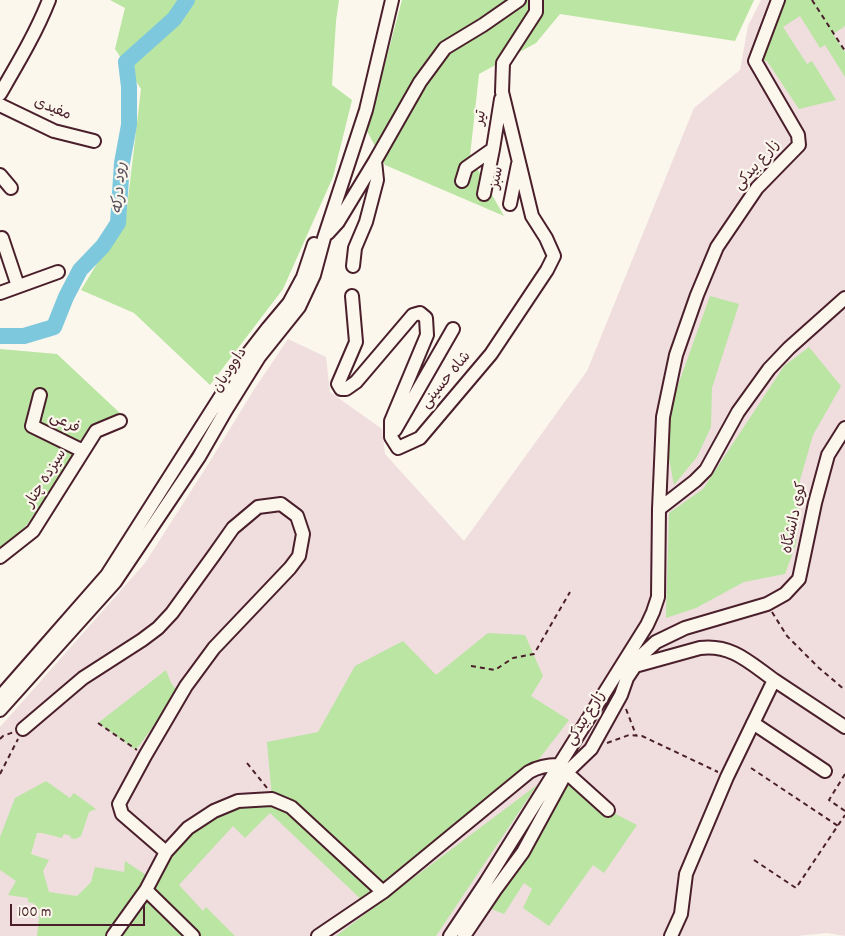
<!DOCTYPE html>
<html>
<head>
<meta charset="utf-8">
<style>
	body { margin:0 }
	#map { position:relative; width:845px; height:936px; overflow:hidden; background:#fbf7ec; font-family:Dekko,sans-serif }
	canvas { display:block }
	.scale { position:absolute; left:10px; top:904px; width:135px; height:22px; box-sizing:border-box; border:2px solid #4a1f2b; border-top:0; padding-left:6px; font-size:15px; line-height:18px; white-space:nowrap; color:#4a1f2b; -webkit-text-stroke:4px #fbf7ec; paint-order:stroke }
</style>
</head>
<body>
<div id="map">
<canvas width="845" height="936"></canvas>
<div class="scale">100 m</div>
</div>
<script>
const g = document.querySelector('canvas').getContext('2d');
g.lineJoin = 'round';
function fillPath(path, color) {
  g.fillStyle = color;
  g.fill(path, 'evenodd');
}
function stroke(path, color, width, dash) {
  g.strokeStyle = color;
  g.lineWidth = width;
  g.lineCap = dash ? 'butt' : 'round';
  g.setLineDash(dash || []);
  g.stroke(path);
}
function drawText(font, color, halo, rows, align = 'center') {
  g.font = font + ' Dekko,"Playpen Sans Arabic",sans-serif';
  g.lineWidth = 4.5;
  g.setLineDash([]);
  g.textBaseline = 'middle';
  g.strokeStyle = halo;
  g.fillStyle = color;
  for (const [text, x, y, turn = 0] of rows) {
    g.save();
    g.translate(x, y);
    g.rotate((+turn || 0) * Math.PI / 180);
    g.textAlign = isNaN(turn) ? turn : align;
    if (halo) g.strokeText(text, 0, 0);
    g.fillText(text, 0, 0);
    g.restore();
  }
}
fillPath(new Path2D(`
	M761,0H845V936L827,933L797,936H0V727L145,563L207,466L255,388L288,339L326,357L330,392L382,429L385,454L464,541L587,371L694,108L740,70L748,26Z`), '#f0dedf');
fillPath(new Path2D(`
	M110,0H339L336,21L332,85L352,100L333,177L283,289L210,385L134,313L81,290L126,216L141,89L115,49L125,8Z
	M402,0H754L735,41L560,14L536,43L479,74L470,156L504,216L385,165L367,131Z
	M778,0H845V26L833,34L845,52V77L825,45L820,48L800,16L783,27L807,64L812,61L836,100L799,109L767,61H755Z
	M710,296L739,304L712,388L711,427L697,457L674,485L663,427Z
	M809,347L841,386L813,435L800,480L796,544L785,574L744,582L696,608L666,618L669,513L703,489L784,366Z
	M0,349L57,354L122,415L98,426L79,441L39,422L29,420L25,425L28,428L77,453L26,526L0,549Z
	M488,633L525,635L543,676L531,696L569,720L529,772L366,904L270,813L245,838L233,826L179,885L203,911L206,907L235,936H113L166,852L214,811L272,798L267,742L318,732L355,666L403,641L436,675Z
	M166,670L171,683L178,692L136,750L98,723Z
	M566,773L608,810L637,825L604,873L593,865L549,926L523,908L532,889L524,883L504,914L484,906Z
	M46,781L70,798L74,793L96,809L89,812L81,836L75,839L70,838L71,836L64,834L62,838L42,833H37L31,854L49,860L43,871L49,892L77,896L91,882L95,867L124,872L125,861L146,875L139,893L107,936H37L40,909L35,908V904L28,902V898L8,895L16,881L0,870V837L15,798Z
	M537,785L436,936H336Z`), '#bae5a2');
stroke(new Path2D(`
	M0,336H24L54,327L66,297L80,270L103,246L118,223L122,163L129,125V87L126,62L174,19L187,0`), '#7dc8dd', 16);
const minor = new Path2D(`
	M778,0L755,61L798,135L799,145L757,188L717,247L697,295L676,355L663,417L659,509L695,481L706,470L738,412L769,369L789,348L845,298
	M0,94C18,63 36,33 49,0
	M0,105L54,131L94,141
	M0,175L11,188
	M462,181L466,168L493,149L501,99
	M484,194L493,149
	M510,204L518,164
	M328,233L338,222L375,161L420,82L445,48L483,25L519,0
	M2,238L18,286
	M353,266L355,248L366,222L377,180L375,161
	M0,293L58,272
	M352,296L356,342L338,384L341,389H346L356,382L413,315L420,313L426,318L427,335L391,421V437L398,448L420,438L491,354L547,270L554,256L546,238L532,216L502,92L503,63L536,12V0
	M40,395L32,426L83,451
	M395,430L453,329
	M0,557L33,531L96,431L120,421
	M635,666L700,648C732,644 750,663 774,680
	M0,697L107,575L247,355L268,328L289,303L303,277L314,244
	M0,710L115,582L199,457L226,410L259,357L299,307L314,275L324,238L366,110L392,0
	M753,723L825,771
	M23,729L83,678L142,640L158,628L172,613L214,555L233,528L258,507L281,504L297,516L303,534L299,556L290,568L214,648L186,686L145,756L119,804L122,814L166,852
	M146,890L193,936
	M113,936L146,890L166,852L188,828L214,811L238,801L272,799L291,807L383,892
	M318,936L383,892L529,772C538,767 548,765 558,765L608,810
	M450,936L486,882L647,625L653,612L658,597L659,509
	M464,936L495,890L523,852L566,773L591,749L621,695L627,678L643,654L656,642L685,628L767,604L785,594L799,579L815,503L828,455L845,428
	M671,936L681,914L686,874L727,777L774,680L845,727`);
stroke(minor, '#4a1f2b', 16);
stroke(new Path2D(`
	M812,0L845,51
	M772,612L787,636L819,668L845,690
	M471,666L495,670L513,658L534,654L570,592
	M626,709L636,735
	M98,723L137,750
	M0,739L3,736L14,732
	M607,743L629,735L642,736L718,772
	M247,763L267,788
	M751,768L838,826
	M0,774L18,739
	M845,774L829,800L845,811
	M754,860L796,888L845,815`), '#4a1f2b', 2, [5, 4]);
stroke(minor, '#fbf7ec', 12);
drawText('15px', '#4a1f2b', '#fbf7ec', [
	["مفیدی",52,110,22],
	["تیر",482,118,-81],
	["زارع بیدکی",758,166,-49],
	["سبز",498,178,-79],
	["داوودیان",231,371,-57],
	["شاه حسینی",447,381,-50],
	["فرعی",64,424,26],
	["سیزده چنار",47,479,-58],
	["کوی دانشگاه",796,518,-78],
	["زارع بیدکی",587,719,-58]
]);
drawText('italic 16px', '#595260', '#fbf7ec', [
	["رود درکه",121,188,-86]
]);
</script>
</body>
</html>
